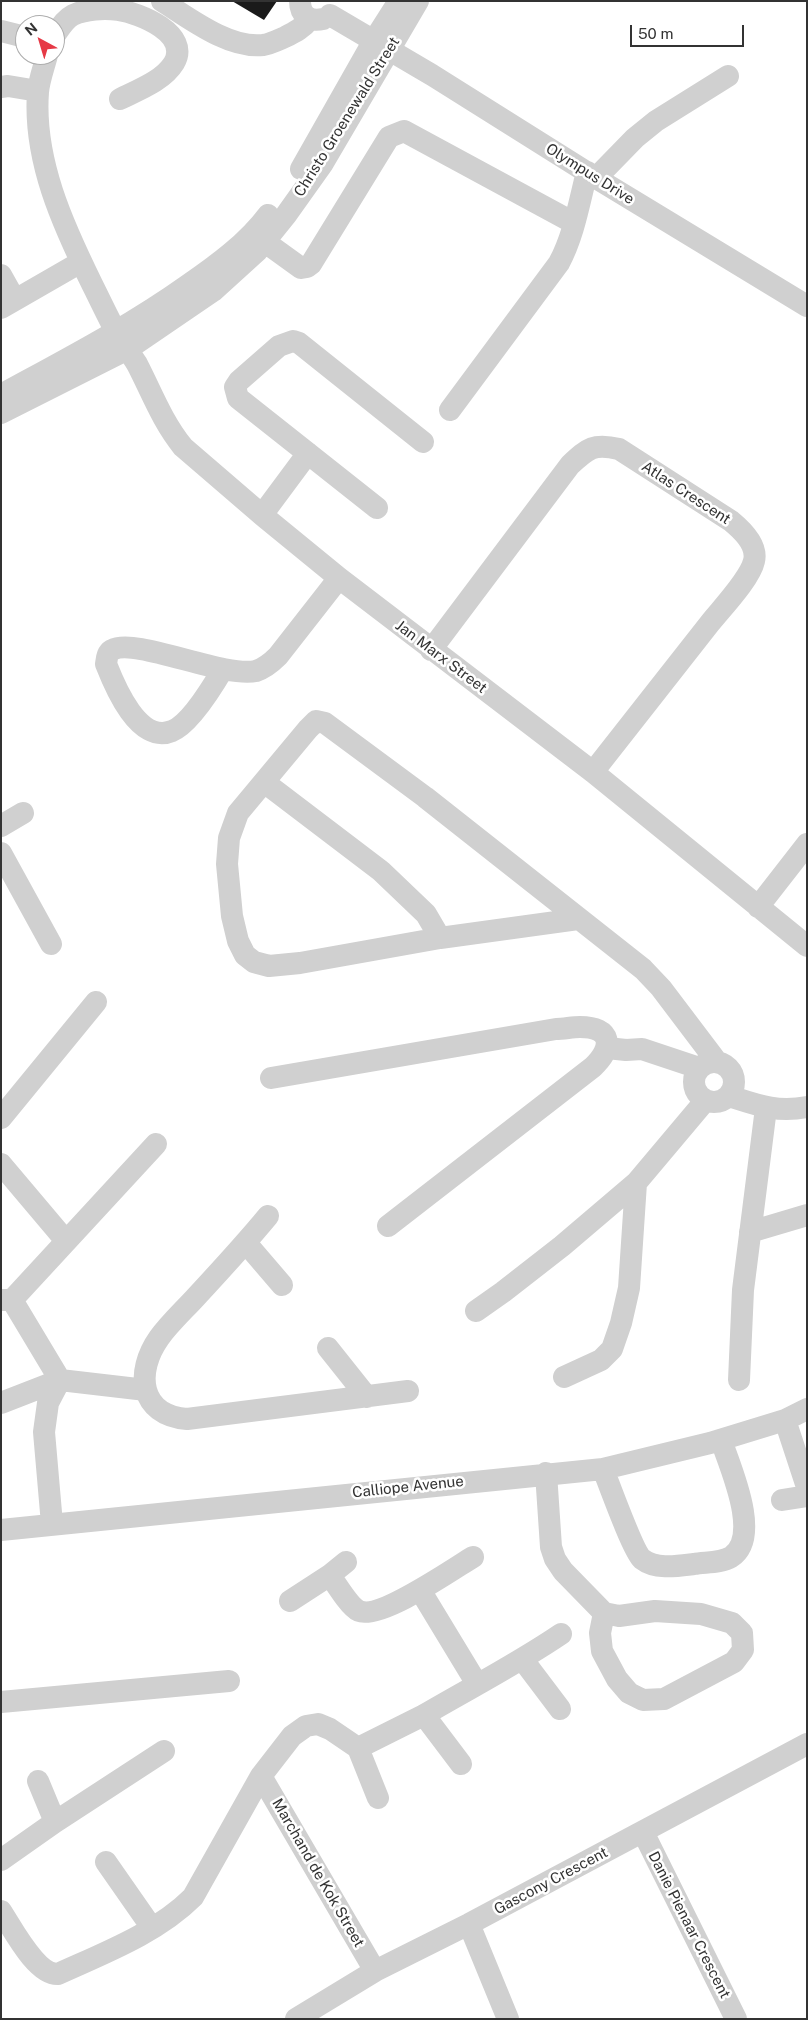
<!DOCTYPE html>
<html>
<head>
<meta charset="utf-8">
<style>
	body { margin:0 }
	#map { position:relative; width:808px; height:2020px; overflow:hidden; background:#fff; font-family:"Public Sans",sans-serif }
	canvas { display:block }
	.frame { position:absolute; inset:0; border:2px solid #333; pointer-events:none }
	.north { position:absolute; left:15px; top:15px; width:50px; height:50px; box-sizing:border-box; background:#fff; border:1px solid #adadad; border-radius:50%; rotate:321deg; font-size:14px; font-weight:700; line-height:20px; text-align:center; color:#333 }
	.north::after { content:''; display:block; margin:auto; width:18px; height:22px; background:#e63946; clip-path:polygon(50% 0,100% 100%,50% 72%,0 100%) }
	.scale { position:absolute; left:630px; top:25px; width:114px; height:22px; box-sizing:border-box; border:2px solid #333; border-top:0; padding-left:6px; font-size:15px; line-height:18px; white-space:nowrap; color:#333; -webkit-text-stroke:4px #fff; paint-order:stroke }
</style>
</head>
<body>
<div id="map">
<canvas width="808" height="2020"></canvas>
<div class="frame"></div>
<div class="north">N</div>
<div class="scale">50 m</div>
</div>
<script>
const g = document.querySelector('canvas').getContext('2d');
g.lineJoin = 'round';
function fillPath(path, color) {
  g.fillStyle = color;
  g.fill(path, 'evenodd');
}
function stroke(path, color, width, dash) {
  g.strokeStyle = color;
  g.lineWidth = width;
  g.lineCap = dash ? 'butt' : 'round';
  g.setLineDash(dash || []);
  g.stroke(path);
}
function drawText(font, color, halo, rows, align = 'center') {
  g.font = font + ' "Public Sans",sans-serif';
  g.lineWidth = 5;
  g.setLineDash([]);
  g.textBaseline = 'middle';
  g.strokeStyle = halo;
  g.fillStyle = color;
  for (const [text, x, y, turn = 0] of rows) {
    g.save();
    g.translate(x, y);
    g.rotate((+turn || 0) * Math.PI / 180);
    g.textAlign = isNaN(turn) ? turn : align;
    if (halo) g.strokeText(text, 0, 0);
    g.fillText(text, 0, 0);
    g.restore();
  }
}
fillPath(new Path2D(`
	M232,1H277L264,20Z`), '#1a1a1a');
stroke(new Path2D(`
	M162,1C189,18 229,49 263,45C270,44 278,40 285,37C295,32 303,28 310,19
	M300,1C300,15 309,22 323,19
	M330,15L432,75L596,178L807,306
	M1,31L25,37
	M55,35C60,28 65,19 73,15C85,9 105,8 118,10C140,13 191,34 174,63C163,81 138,90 120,99
	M47,55C44,67 39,80 38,92C33,160 63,225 92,284C100,300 108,317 116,332C123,343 130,353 137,364C152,393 162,421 183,447L262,515L339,578L593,772L807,946
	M1,87L8,86L38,91
	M301,169L373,42L399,1
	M596,178L635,138L656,121L728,76
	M265,242L301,268L307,267L311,264L389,137L404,131L574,223
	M1,275L15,300
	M1,308L81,262
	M1,395C65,360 129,327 188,285C217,265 247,243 268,215
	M450,410L559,263C574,235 579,203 587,172
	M1,413L128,349L213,291L257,251L286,215L323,163L418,1
	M377,508L238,398L235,387L239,381L279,346L293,341L299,343L423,442
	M262,515L308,453
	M431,650L570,465C588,448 594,443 619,449L731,521C742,530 758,545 754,561C750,579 722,608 710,623C671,673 632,722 593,772
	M223,669C213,686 190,724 172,731C139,745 115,687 106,664C107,658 107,653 112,650C135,637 223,678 256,671C265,668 271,663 278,656L339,578
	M264,782L381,871L426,914L440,938
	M1,826L23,813
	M1,853L51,944
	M758,907L807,844
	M578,919L440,938L300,963L269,966L254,962L245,955L238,941L232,916L227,864L229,838L238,813L308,729L316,721L325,723L425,797L643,969L661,988L717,1062
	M607,1048L626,1050L642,1049L699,1068
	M694 1082a20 20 0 1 1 40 0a20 20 0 1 1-40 0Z
	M271,1078L556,1029C564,1029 572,1027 580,1027C612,1027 614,1047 593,1067L388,1226
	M729,1096C757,1105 777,1113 807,1107
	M1,1118L96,1002
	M1,1164L66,1241
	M268,1216C245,1244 220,1271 195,1298C183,1311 169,1324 159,1338C135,1372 139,1415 187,1419L408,1391
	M750,1232L807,1215
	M246,1243L282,1285
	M1,1300H12L156,1144
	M12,1300L60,1380
	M476,1311L503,1292L562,1246L636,1183L705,1101
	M328,1348L367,1397
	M564,1377L601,1360L612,1349L621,1323L629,1288L636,1183
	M739,1380L743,1290L766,1108
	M1,1403L60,1380L146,1390
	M785,1420L807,1487
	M603,1469C609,1484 633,1551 642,1559C656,1570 678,1566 694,1564C705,1562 721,1563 731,1557C762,1537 730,1467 721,1440
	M546,1473L551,1547L555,1559L563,1571L604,1613L619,1616L655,1611L701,1614L732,1623L742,1633L743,1650L734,1662L664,1699L643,1700L629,1693L617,1679L602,1651L600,1633L604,1613
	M782,1500L807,1496
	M52,1524L44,1432L48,1403L60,1380
	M1,1530L603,1469L710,1443L785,1420L807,1409
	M330,1575L346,1562
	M420,1590L477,1684
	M290,1601L330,1575C336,1584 350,1607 359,1611C380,1620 453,1569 473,1557
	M523,1660L560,1709
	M1,1702L229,1681
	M424,1715C470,1688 517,1664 561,1634
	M358,1748L424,1715L461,1764
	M261,1776L375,1971
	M38,1781L55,1822
	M643,1832L736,2019
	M1,1860L55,1822L164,1751
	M106,1862L152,1928
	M1,1911C13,1929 36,1975 58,1974C104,1953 157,1933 193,1897L261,1776L292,1736L306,1726L318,1724L330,1729L358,1748L378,1798
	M469,1924L508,2019
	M296,2019L375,1971L469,1924L807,1744`), '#d0d0d0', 22);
drawText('15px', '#333', '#fff', [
	["Christo Groenewald Street",347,117,-58],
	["Olympus Drive",590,174,32],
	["Atlas Crescent",686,493,33],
	["Jan Marx Street",441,657,37],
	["Calliope Avenue",408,1487,-6],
	["Marchand de Kok Street",318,1873,60],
	["Gascony Crescent",551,1881,-28],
	["Danie Pienaar Crescent",689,1925,63]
]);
</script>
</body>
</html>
